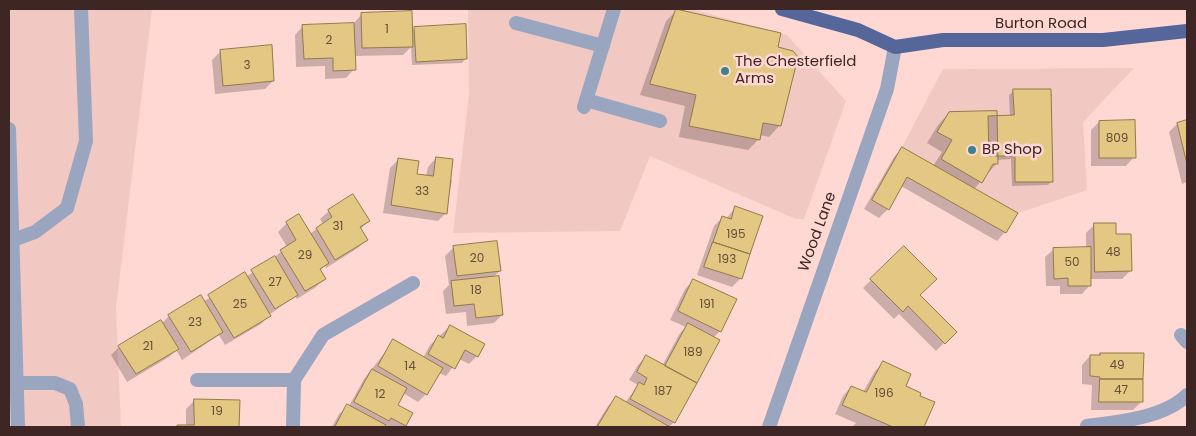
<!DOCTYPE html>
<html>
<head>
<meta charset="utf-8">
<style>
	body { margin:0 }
	#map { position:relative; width:1196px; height:436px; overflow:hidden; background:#ffd8d3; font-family:Poppins,sans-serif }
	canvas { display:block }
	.frame { position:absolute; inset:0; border:10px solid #3d2623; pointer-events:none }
</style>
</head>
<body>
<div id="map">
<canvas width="1196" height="436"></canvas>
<div class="frame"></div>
</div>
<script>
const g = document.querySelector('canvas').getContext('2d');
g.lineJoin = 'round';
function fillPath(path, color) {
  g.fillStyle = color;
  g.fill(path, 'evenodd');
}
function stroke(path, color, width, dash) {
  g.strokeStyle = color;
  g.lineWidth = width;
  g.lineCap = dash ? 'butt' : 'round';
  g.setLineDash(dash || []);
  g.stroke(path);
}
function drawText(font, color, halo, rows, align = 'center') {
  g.font = font + ' Poppins,sans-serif';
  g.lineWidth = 5;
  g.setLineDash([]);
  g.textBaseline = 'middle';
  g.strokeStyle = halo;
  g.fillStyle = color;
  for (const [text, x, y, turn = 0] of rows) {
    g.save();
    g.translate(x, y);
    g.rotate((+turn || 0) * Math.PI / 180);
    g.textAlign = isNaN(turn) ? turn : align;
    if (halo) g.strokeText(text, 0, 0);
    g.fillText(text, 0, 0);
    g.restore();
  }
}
fillPath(new Path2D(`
	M9,9H152L116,308L121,427H9Z
	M468,9H691L787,35L846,101L804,219H796L650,156L620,231L453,233L469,95Z
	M1134,68L1083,122L1087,190L1018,213L902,147L943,69Z`), '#f2c8c2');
fillPath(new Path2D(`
	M677,10L776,48L780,125L769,137L760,135L759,139L748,150L679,137L685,106L640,95L666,21Z
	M362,14L411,32L415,28L466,58L462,63L412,65L411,47L403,55L354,56V69L346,78L325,79V66L296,67L295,35L303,26L353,24Z
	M221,51L273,81L265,89L215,94L212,60Z
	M1014,91L1052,181L1048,185L1012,186L1011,159L997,160V163L974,189L1016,213L1005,232L997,241L901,186L888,209L879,218L864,209L894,157L902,148L933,166L942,152L927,143L938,125L949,113L1010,117L1009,95Z
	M1187,121V182L1182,184L1169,132L1177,124Z
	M1099,122L1134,157L1126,166H1091V130Z
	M436,158L449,180H452L446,213L438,221L383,213L390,168L399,159L416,175L426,176L428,167Z
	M735,208L762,217L740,279L732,287L697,275L714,226L722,218L726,219Z
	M329,211L368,221L360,230L366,240L358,248L326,268L325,265L320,271L325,279L316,287L297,299L295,296L269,315L261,324L225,345L219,335L182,360L176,350L169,357L127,382L111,355L119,347L162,323L169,316L203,302L245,274L246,277L272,259L287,247L278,232L287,223L299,216L310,234L323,224L320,219Z
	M1095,224L1130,271L1122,279H1090V285L1082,294H1060V286H1046L1045,257L1054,249H1086V233Z
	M454,247L500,271L492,278L502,315L494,323L467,326L466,312L446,314L443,291L449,285L445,256Z
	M904,247L918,295L955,332L936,351L899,314L894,319L863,288Z
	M693,281L720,331L713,338L674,422L669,427H595L608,406L616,398L625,403L638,385L629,380L638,365L646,357L662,366L680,333L686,327L670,320L685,289Z
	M450,326L477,356L469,364L459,359L446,376L439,373L426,394L418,402L403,393L396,405L405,425L403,427H332L339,414L349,406L364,379L394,341L423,358L430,345Z
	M1100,354L1142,401L1133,410H1091L1092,385L1082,384V365L1090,356H1098Z
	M883,363L904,387L918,397L933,403L922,427H852L856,423L835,414L843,396L851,387L863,392L875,371Z
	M195,400L238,401V427H177L186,426V409Z`), '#0003');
const building = new Path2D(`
	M676,9L781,33L778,47L793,51L798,57L781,126L763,123L760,140L689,126L696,95L650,84Z
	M412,11L413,47L362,48L361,13Z
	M354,23L356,70L333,71V58L304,59L302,25Z
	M466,24L467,59L416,62L414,27Z
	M272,45L274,81L223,86L220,50Z
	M1013,89H1051L1053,182H1015V156H989L988,116L1014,115Z
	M997,111L998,164H993L982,183L941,159L952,140L937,132L949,112Z
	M1135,120L1136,158H1099V121Z
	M1187,120V164L1177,123Z
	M902,147L1018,213L1006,233L907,177L889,210L872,200Z
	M436,157L453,159L447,214L391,205L398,158L419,161L417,174L433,176Z
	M353,194L370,221L360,227L368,240L335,260L316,228L332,217L328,210Z
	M735,206L763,216L750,254L713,242L722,216L731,219Z
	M299,214L329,263L320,269L326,279L305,291L280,250L296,240L286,222Z
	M1094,223H1116V234H1131L1132,271L1095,272Z
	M497,241L501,271L457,276L453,246Z
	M713,242L750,254L742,279L704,267Z
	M904,246L937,279L920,295L957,332L945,344L908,306L903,312L870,279Z
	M1091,247V286H1068V278L1054,279L1053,248Z
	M275,256L298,295L275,309L251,270Z
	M245,272L271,316L234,338L208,295Z
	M499,276L503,315L476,318L474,304L454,306L451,281Z
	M693,279L737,299L721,332L678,311Z
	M201,295L223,332L191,352L168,315Z
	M161,320L179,349L136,374L118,346Z
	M688,323L720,340L697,383L665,366Z
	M450,325L485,344L478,357L465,350L455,369L428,354L438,335L443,338Z
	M393,339L443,368L427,395L378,366Z
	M1100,353H1144L1143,379H1100V377L1090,376V355H1100Z
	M646,355L697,383L675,423L630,399L639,382L644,385L647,378L637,372Z
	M883,361L911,374L906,386L921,393L920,396L935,402L924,427H893L842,405L851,386L866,392Z
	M372,369L407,388L398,405L413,413L406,426L391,418L389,421L354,402Z
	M1100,379H1143V402H1099Z
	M616,396L670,427H600L598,426Z
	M194,399L240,400L239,427H177V425H194Z
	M347,404L386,425L385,427H335Z`);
fillPath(building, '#e3c783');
stroke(building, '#907b49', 1);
stroke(new Path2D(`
	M516,23L603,46
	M586,100L660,121
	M584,107L614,9
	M9,129L18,427
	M13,240L35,232L67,208L86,141L81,9
	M197,380H294
	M16,383H55L70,389L76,404L78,427
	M1087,426C1118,422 1164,418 1187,395`), '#9aa5c0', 14);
stroke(new Path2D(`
	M1181,335L1187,342
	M293,427L294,380L323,335L413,283`), '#9aa5c0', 14);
stroke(new Path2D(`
	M769,427L887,89L895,47`), '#9aa5c0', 14);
stroke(new Path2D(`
	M782,9L858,30L895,47L943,40H1103L1187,31`), '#54669a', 14);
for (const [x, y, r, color] of [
	[725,71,5,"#3c838d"],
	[972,150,5,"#3c838d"]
]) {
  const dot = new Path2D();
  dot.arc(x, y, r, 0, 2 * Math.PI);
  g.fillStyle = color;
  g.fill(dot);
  stroke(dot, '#ffd8d3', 2);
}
drawText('12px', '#664e3b', null, [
	["1",387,30],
	["2",329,41],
	["3",247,66],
	["809",1117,139],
	["33",422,192],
	["31",338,227],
	["195",736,235],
	["48",1113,253],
	["29",305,256],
	["20",477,259],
	["193",727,260],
	["50",1072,263],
	["27",275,283],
	["18",476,291],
	["25",240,305],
	["191",707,305],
	["23",195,323],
	["21",148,347],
	["189",693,353],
	["49",1117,366],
	["14",410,367],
	["47",1121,391],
	["187",663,392],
	["196",884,394],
	["12",380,395],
	["19",217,412]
]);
drawText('15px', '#3d2623', '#ffd8d3', [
	["Burton Road",1041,24],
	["Wood Lane",818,232,-70]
]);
drawText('15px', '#3d2623', '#ffd8d3', [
	["The Chesterfield",735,62],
	["Arms",735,79],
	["BP Shop",982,150]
], 'left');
</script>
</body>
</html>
